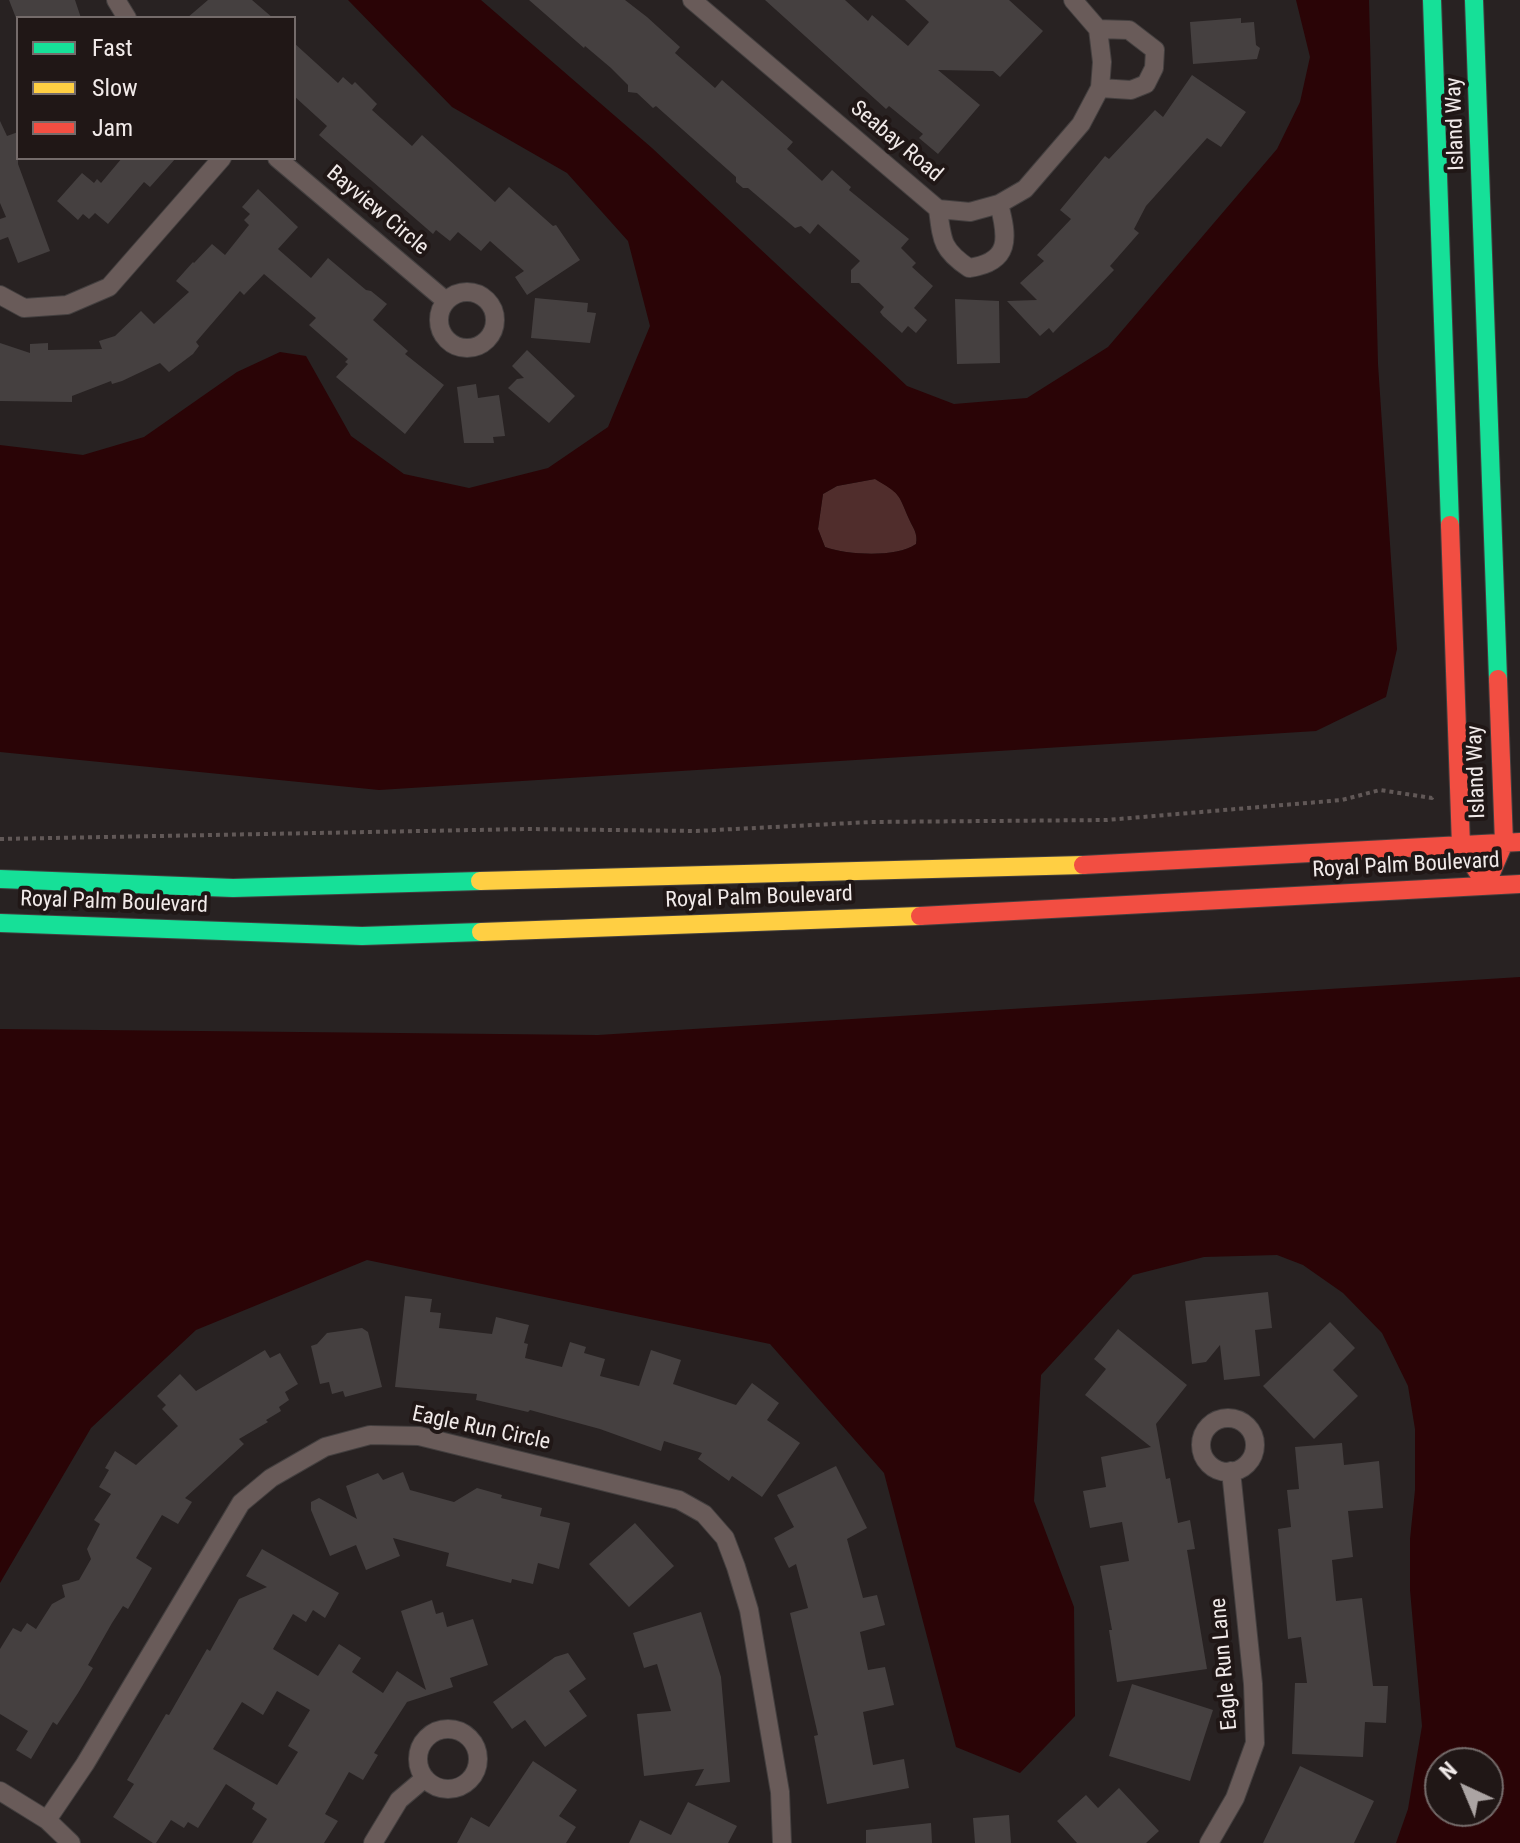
<!DOCTYPE html>
<html>
<head>
<meta charset="utf-8">
<style>
	body { margin:0 }
	#map { position:relative; width:1520px; height:1843px; overflow:hidden; background:#282222; font-family:"Roboto Condensed",sans-serif }
	canvas { display:block }
	.legend { position:absolute; left:16px; top:16px; width:280px; height:144px; box-sizing:border-box; background:#201716; border:2px solid #746b6a; margin:0; padding:10px 14px; list-style:none; font-size:24px; color:#f1eae9 }
	.legend li { display:flex; align-items:center; gap:16px; height:40px }
	.legend b { width:40px; border:2px solid #746b6a }
	.north { position:absolute; left:1424px; top:1747px; width:80px; height:80px; box-sizing:border-box; background:#201716; border:2px solid #746b6a; border-radius:50%; rotate:316deg; font-size:22px; font-weight:700; line-height:32px; text-align:center; color:#f1eae9 }
	.north::after { content:''; display:block; margin:auto; width:28px; height:36px; background:#aba4a3; clip-path:polygon(50% 0,100% 100%,50% 72%,0 100%) }
</style>
</head>
<body>
<div id="map">
<canvas width="1520" height="1843"></canvas>
<ul class="legend">
<li><b style="height:10px;background:#16e098"></b>Fast</li>
<li><b style="height:10px;background:#ffcf43"></b>Slow</li>
<li><b style="height:10px;background:#f24e42"></b>Jam</li>
</ul>
<div class="north">N</div>
</div>
<script>
const g = document.querySelector('canvas').getContext('2d');
g.lineJoin = 'round';
function fillPath(path, color) {
  g.fillStyle = color;
  g.fill(path, 'evenodd');
}
function stroke(path, color, width, dash) {
  g.strokeStyle = color;
  g.lineWidth = width;
  g.lineCap = dash ? 'butt' : 'round';
  g.setLineDash(dash || []);
  g.stroke(path);
}
function drawText(font, color, halo, rows, align = 'center') {
  g.font = font + ' "Roboto Condensed",sans-serif';
  g.lineWidth = 8;
  g.setLineDash([]);
  g.textBaseline = 'middle';
  g.strokeStyle = halo;
  g.fillStyle = color;
  for (const [text, x, y, turn = 0] of rows) {
    g.save();
    g.translate(x, y);
    g.rotate((+turn || 0) * Math.PI / 180);
    g.textAlign = isNaN(turn) ? turn : align;
    if (halo) g.strokeText(text, 0, 0);
    g.fillText(text, 0, 0);
    g.restore();
  }
}
fillPath(new Path2D(`
	M875,479C900,493 898,493 909,519C913,528 918,533 916,544C896,558 848,555 825,547L818,529L823,494L837,486Z`), '#502d2c');
fillPath(new Path2D(`
	M348,0H481L652,148L907,386L954,404L1027,398L1108,347L1277,149L1300,102L1310,57L1296,0H1369L1378,364L1397,649L1386,697L1316,731L379,790L0,752V445L83,455L144,437L237,372L280,352L306,356L351,436L404,474L469,488L548,468L608,427L650,326L628,241L567,173L452,107ZM875,479C900,494 898,493 909,519C913,528 918,533 916,544C896,558 848,555 825,547L818,529L823,494L837,486Z
	M1520,977V1843H1396L1408,1809L1422,1726L1410,1590V1539L1415,1490V1429L1408,1386L1382,1333L1343,1293L1303,1265L1277,1255L1204,1257L1133,1275L1041,1375L1034,1501L1074,1607L1075,1716L1020,1773L956,1747L884,1473L770,1344L367,1260L196,1330L91,1428L0,1583V1029L598,1035ZM1440,1763H1488V1811H1440Z`), '#2a0406');
fillPath(new Path2D(`
	M9,0H75L81,18H16Z
	M208,0H252L273,18H187Z
	M529,0H625L647,17L680,47L675,53L715,88L722,80L793,142L787,149L822,181L832,170L851,187L849,190L909,239L901,248L916,263L912,267L933,286L914,308L927,320L916,333L908,326L902,333L883,316L880,312L884,307L859,283H851V270L860,261L818,224L810,234L801,226L795,228L748,188H743L736,182V177L656,106L653,108L637,93L628,92V85L611,68L585,46L584,48Z
	M765,0H845L868,21L872,15L908,46L929,22L905,0H1009L1043,31L1000,77L993,71L938,70L980,105L938,154L919,138L923,134L889,106L886,109Z
	M1241,18V23L1254,22L1256,45L1260,48L1257,59L1193,64L1190,22Z
	M294,43L338,83L343,77L352,85L355,82L377,104L372,110L412,146L422,135L495,202L509,187L553,226L556,225L580,260L527,295L515,277L524,271L490,241L481,251L458,232L450,241L436,230L433,234L319,135L327,126L294,96Z
	M1192,75L1246,112L1221,147L1207,138L1146,206L1134,229L1139,233L1110,266L1114,270L1053,333L1049,328L1040,336L1007,301L1037,300L1020,283L1044,261L1037,255L1071,219L1060,210L1105,156L1109,159L1155,110L1163,117Z
	M0,121L7,136L18,132V164L50,251L18,263L8,237L0,240V219L6,217L0,203Z
	M122,158H176L150,187L144,182L108,224L95,213L89,219L83,214L78,220L57,201L82,173L94,183L97,179L101,183Z
	M258,189L298,227L278,249L311,278L328,258L366,290L371,291L387,304L373,320L408,351L405,354L444,385L405,434L336,377L348,364L345,362L348,359L309,325L316,318L264,274L244,295L240,291L196,342L199,346L193,354L169,372L160,363L122,381L112,384L111,381L72,396V402L0,401V343L30,353V344L48,343V350L102,349L99,341L115,336L141,311L154,324L189,292L176,281L193,262L194,263L212,244L225,255L249,225L244,220L250,214L242,207Z
	M535,298L588,303L587,312L596,313L590,343L531,338Z
	M955,299L999,301L1000,363L957,364Z
	M527,350L575,396L549,423L508,388L517,379L524,378L512,366Z
	M476,384L478,398L499,395L505,436L493,437L494,443H464L457,387Z
	M1268,1292L1272,1328L1255,1330L1260,1376L1224,1380L1220,1345L1206,1362L1192,1364L1185,1301Z
	M405,1296L432,1299L430,1312L441,1313L439,1328L492,1334L496,1317L529,1325L524,1343L528,1344L525,1358L562,1367L570,1342L586,1347L584,1353L605,1359L600,1376L639,1386L651,1350L681,1360L673,1384L736,1405L752,1383L779,1403L767,1420L800,1443L762,1497L732,1476L729,1481L698,1459L702,1453L664,1441L661,1451L600,1429L530,1410L528,1412L476,1400L477,1394L395,1387Z
	M1330,1322L1355,1348L1333,1370L1358,1396L1314,1439L1263,1386Z
	M362,1328L368,1332L382,1387L345,1397L343,1391L332,1394L329,1382L320,1384L311,1346L317,1344L327,1333Z
	M1118,1329L1187,1385L1156,1424L1166,1479L1170,1478L1178,1523L1190,1520L1195,1549L1187,1550L1207,1669L1117,1682L1109,1630H1112L1100,1566L1129,1561L1122,1522L1090,1528L1083,1491L1106,1487L1101,1457L1151,1447L1085,1395L1106,1369L1094,1359Z
	M265,1350L270,1358L280,1353L298,1384L285,1392L289,1400L279,1407L281,1411L266,1420L268,1422L239,1439L244,1444L185,1498L192,1502L178,1524L162,1515L136,1558L152,1568L128,1609L123,1606L112,1623L88,1665L93,1668L78,1693L57,1725L53,1722L31,1759L16,1750L28,1731L0,1714V1649L13,1628L21,1632L27,1623L36,1629L52,1604L65,1597L62,1585L79,1580L91,1559L87,1549L100,1524L94,1520L111,1494L99,1487L109,1470L105,1468L115,1451L136,1465L178,1426L162,1409L166,1405L157,1396L180,1374L196,1391Z
	M1342,1443L1344,1465L1379,1461L1383,1508L1348,1511L1353,1557L1332,1560L1336,1601L1362,1598L1373,1686H1388L1386,1723L1365,1722L1363,1757L1292,1754L1295,1683H1307L1301,1637L1288,1639L1278,1529L1291,1527L1287,1490L1299,1489L1295,1447Z
	M836,1466L867,1528L847,1539L863,1598L877,1595L885,1625L860,1632L868,1670L885,1667L894,1705L863,1712L873,1765L904,1759L909,1788L827,1804L814,1736L818,1735L790,1613L808,1608L796,1564L789,1568L774,1538L794,1527L777,1495Z
	M403,1472L410,1490L454,1502L477,1488L502,1495L501,1498L542,1508L540,1516L570,1523L559,1569L538,1563L533,1584L512,1579L511,1583L446,1566L449,1553L393,1538L400,1556L366,1570L356,1545L330,1556L311,1510V1502L319,1498L357,1519L346,1486L378,1473L383,1480Z
	M635,1523L674,1566L629,1607L589,1564Z
	M262,1549L339,1593L325,1618L313,1610L306,1622L293,1614L273,1649L318,1676L339,1644L361,1658L352,1672L383,1693L397,1671L426,1690L401,1611L432,1600L436,1614L443,1612L447,1627L473,1619L488,1665L450,1678L453,1687L407,1702L374,1753L378,1755L363,1780L349,1772L325,1814L338,1821L324,1843H252L267,1819L252,1809L255,1803L226,1784L198,1828L188,1822L184,1828L171,1820L156,1843H153L113,1817L134,1784L127,1780L166,1714L169,1715L207,1649L210,1651L239,1599L267,1587L246,1576ZM277,1691L310,1710L288,1746L298,1752L277,1785L213,1749L242,1702L263,1715Z
	M701,1612L721,1677L730,1782L695,1786L704,1769L644,1776L637,1714L671,1711L657,1664L644,1668L633,1633Z
	M568,1653L586,1679L569,1691L587,1716L545,1747L525,1720L512,1729L493,1702L555,1657Z
	M1132,1684L1213,1710L1190,1781L1109,1756Z
	M533,1761L577,1790L559,1816L576,1827L566,1843H457L471,1817L489,1827Z
	M1300,1766L1374,1801L1354,1843H1263Z
	M1119,1788L1159,1831L1146,1843H1077L1057,1821L1086,1795L1098,1808Z
	M688,1802L737,1826L728,1843H629L640,1820L671,1835Z
	M1009,1815L1011,1843H975L973,1818Z
	M931,1823L932,1843H866V1830Z`), '#454040');
const street = new Path2D(`
	M116,0L127,18
	M692,0L938,209L970,212L999,204L1025,189L1081,124L1100,88L1102,62L1098,29L1073,0
	M1098,29L1129,30L1155,50L1154,68L1146,84L1131,90L1100,88
	M277,158L446,301
	M938,209C942,241 942,250 969,268C1011,262 1008,238 999,204
	M439 320a28 28 0 1 1 56 0a28 28 0 1 1-56 0Z
	M0,295L24,308L67,305L109,287L222,158
	M1201 1445a27 27 0 1 1 54 0a27 27 0 1 1-54 0Z
	M418 1759a30 30 0 1 1 60 0a30 30 0 1 1-60 0Z
	M0,1791L47,1820L71,1843
	M47,1820L85,1764L241,1503L271,1478L325,1447L370,1435L419,1436L679,1500L704,1514L725,1538L736,1567L749,1610L780,1792L782,1843
	M373,1843L399,1800L425,1778
	M1209,1843L1235,1798L1255,1743L1253,1684L1231,1471`);
const fast = new Path2D(`
	M1432,0L1450,525
	M1474,0L1498,679
	M0,879L233,888L480,881
	M0,923L362,936L481,932`);
const slow = new Path2D(`
	M480,881L1083,865
	M481,932L920,916`);
const jam = new Path2D(`
	M1450,525L1461,846L1486,885
	M1083,865L1520,842
	M1486,885L1504,843L1498,679
	M920,916L1520,884`);
stroke(street, '#433f3f', 20);
stroke(fast, '#433f3f', 20);
stroke(slow, '#433f3f', 20);
stroke(jam, '#433f3f', 20);
stroke(new Path2D(`
	M0,839L527,829L696,831L871,822L1107,820L1342,800L1380,790L1432,798L1434,795`), '#615857', 4, [4, 4]);
stroke(street, '#695b59', 18);
stroke(fast, '#16e098', 18);
stroke(slow, '#ffcf43', 18);
stroke(jam, '#f24e42', 18);
drawText('22px', '#f1eae9', '#201716', [
	["Island Way",1456,124,-92],
	["Seabay Road",896,142,40],
	["Bayview Circle",377,211,40],
	["Island Way",1477,772,-92],
	["Royal Palm Boulevard",1406,866,-3],
	["Royal Palm Boulevard",759,898,-2],
	["Royal Palm Boulevard",114,903,2],
	["Eagle Run Circle",481,1429,12],
	["Eagle Run Lane",1225,1664,-95]
]);
</script>
</body>
</html>
